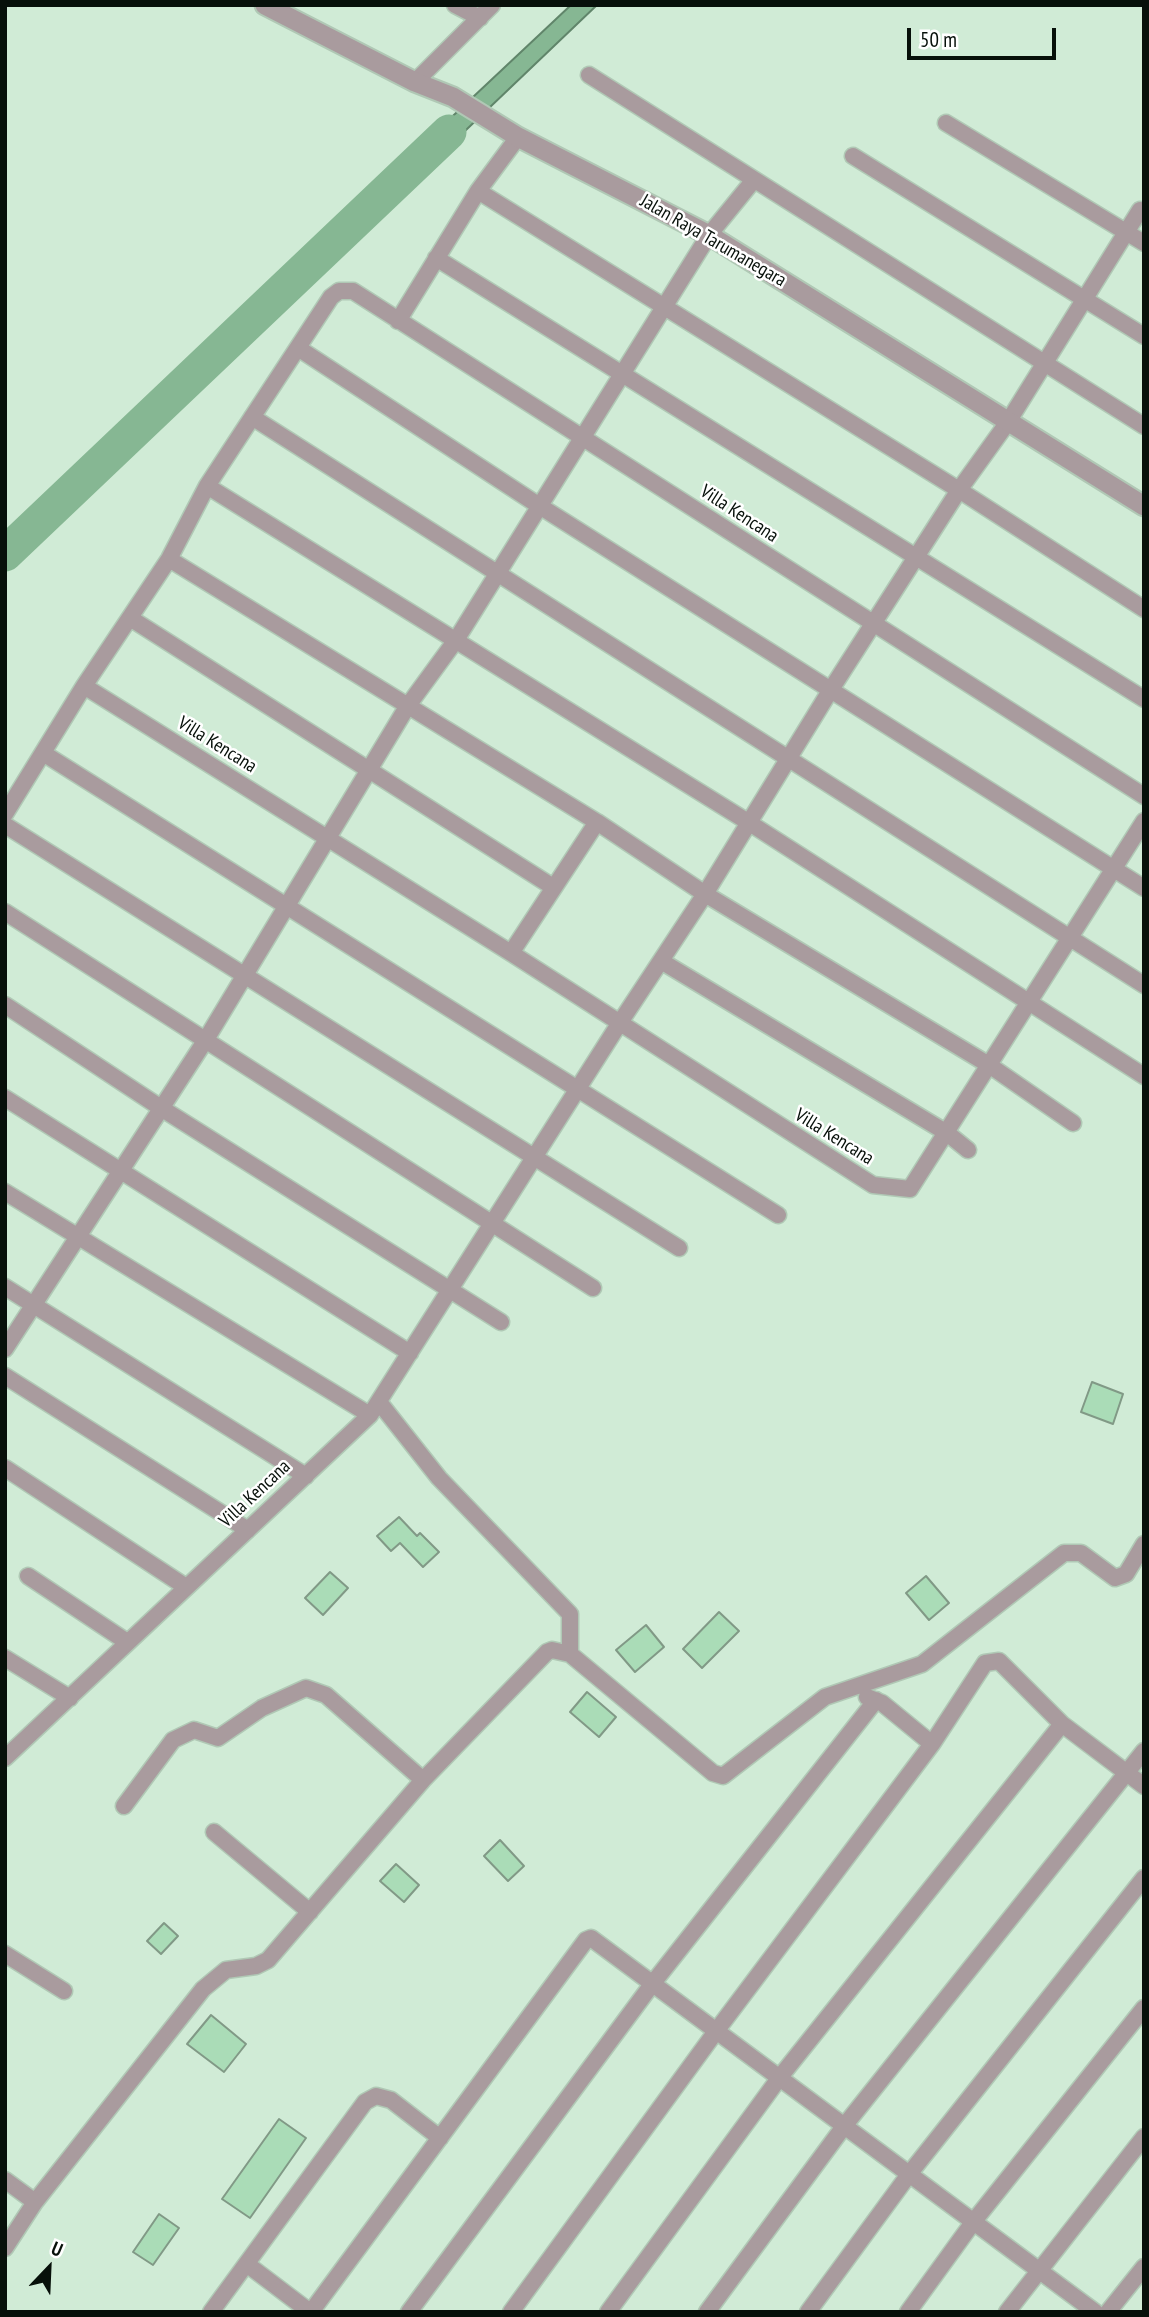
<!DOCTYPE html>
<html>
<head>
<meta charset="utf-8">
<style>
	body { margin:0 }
	#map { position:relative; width:1149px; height:2317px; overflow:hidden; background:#d0ebd6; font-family:"PT Sans Narrow",sans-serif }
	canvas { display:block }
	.frame { position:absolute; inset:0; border:7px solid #07100a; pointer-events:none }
	.north { position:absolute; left:14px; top:2233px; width:70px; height:70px; -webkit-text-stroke:5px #fff; paint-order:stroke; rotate:23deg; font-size:19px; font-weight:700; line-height:28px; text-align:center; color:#07100a }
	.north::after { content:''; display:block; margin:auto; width:24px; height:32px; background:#07100a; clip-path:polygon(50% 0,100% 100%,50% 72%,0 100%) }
	.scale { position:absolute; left:907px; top:28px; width:149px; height:32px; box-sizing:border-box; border:4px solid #07100a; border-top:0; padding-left:9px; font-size:21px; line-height:24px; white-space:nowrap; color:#07100a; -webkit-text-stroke:5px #fff; paint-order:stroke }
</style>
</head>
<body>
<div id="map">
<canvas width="1149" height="2317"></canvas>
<div class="frame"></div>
<div class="north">U</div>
<div class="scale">50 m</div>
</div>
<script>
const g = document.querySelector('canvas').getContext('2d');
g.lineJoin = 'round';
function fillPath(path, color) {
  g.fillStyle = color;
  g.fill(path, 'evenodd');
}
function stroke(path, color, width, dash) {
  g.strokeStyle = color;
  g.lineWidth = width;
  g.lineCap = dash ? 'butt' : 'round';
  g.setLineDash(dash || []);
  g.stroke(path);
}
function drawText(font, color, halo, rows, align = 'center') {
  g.font = font + ' "PT Sans Narrow",sans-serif';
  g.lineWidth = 5;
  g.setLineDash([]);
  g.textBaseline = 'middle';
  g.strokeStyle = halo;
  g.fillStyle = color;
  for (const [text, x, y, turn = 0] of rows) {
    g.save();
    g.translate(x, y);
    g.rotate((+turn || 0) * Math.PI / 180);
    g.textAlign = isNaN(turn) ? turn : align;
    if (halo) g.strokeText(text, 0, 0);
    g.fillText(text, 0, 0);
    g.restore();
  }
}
const water = new Path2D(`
	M571,5H597L423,171L407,159Z`);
fillPath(water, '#86b793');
stroke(water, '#60856a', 2);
stroke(new Path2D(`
	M5,554L449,132`), '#86b793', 35);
const building = new Path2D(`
	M1092,1382L1123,1394L1113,1424L1081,1412Z
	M399,1517L417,1536L420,1533L439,1552L423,1567L400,1543L391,1551L377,1536Z
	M330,1572L348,1588L323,1615L305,1598Z
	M926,1576L949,1603L929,1620L906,1593Z
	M719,1612L739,1631L702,1668L683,1649Z
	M646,1625L664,1647L635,1672L616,1650Z
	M587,1692L616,1717L599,1737L570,1712Z
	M500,1840L524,1866L508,1881L484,1856Z
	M396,1864L419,1885L404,1902L380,1881Z
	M164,1923L178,1936L161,1954L147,1941Z
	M211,2015L246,2044L224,2072L187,2044Z
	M279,2119L306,2138L250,2218L222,2199Z
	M159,2214L179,2228L153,2265L133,2252Z`);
fillPath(building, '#aadcb7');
stroke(building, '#819986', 2);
const minor = new Path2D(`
	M455,5L480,18
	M589,75L1144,426
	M415,82L492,5
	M946,123L1144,243
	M853,156L1144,336
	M478,191L959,490L1144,609
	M436,258L1144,699
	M398,321L478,191L518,137
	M298,348L538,505L1144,888
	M252,417L1144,985
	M207,486L748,822L1144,1076
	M169,559L597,822L705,894L989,1065L1073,1123
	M130,618L553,887
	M84,686L511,953L873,1185L910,1189L1144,821
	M43,753L778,1215
	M5,814L84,686L169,559L207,486L331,297L339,291H353L1144,796
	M5,825L679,1248
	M5,912L593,1288
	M511,953L597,822
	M661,961L947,1133L968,1150
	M5,1005L161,1108L501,1322
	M5,1098L410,1353
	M5,1192L370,1415
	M5,1287L306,1476
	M5,1349L205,1041L407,707L456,640L709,235L753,181
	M5,1376L248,1530
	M379,1402L439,1478L570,1614V1654
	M5,1468L186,1587
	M28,1576L127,1642
	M5,1658L70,1698
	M867,1697L882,1703L932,1744
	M5,1758L370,1415L619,1024L705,894L830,691L959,490L1008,422L1140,210
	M124,1806L173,1740L194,1730L218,1738L262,1708L306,1688L326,1695L423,1780
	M214,1832L310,1912
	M5,1954L64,1991
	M5,2180L35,2202
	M5,2248L35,2202L203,1989L226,1970L256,1966L268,1960L423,1780L547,1652L552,1650L570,1654L713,1773L723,1776L825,1697L922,1664L1064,1553H1081L1115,1578L1126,1574L1144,1544
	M248,2265L310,2312
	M211,2312L365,2102L376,2096L391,2100L440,2138
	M311,2312L586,1940L591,1938L1095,2312
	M409,2312L653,1983L876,1700
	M511,2312L717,2030L932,1744L985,1663L999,1661L1062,1724L1144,1786
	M608,2312L780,2077L1062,1724
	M707,2312L845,2125L1144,1751
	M808,2312L910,2173L1144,1878
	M908,2312L974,2221L1144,2008
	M1007,2312L1144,2137
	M1108,2312L1144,2267`);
const tertiary = new Path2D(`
	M265,5L415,82L453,97L518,137L709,235L1144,506`);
stroke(minor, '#b0c8b5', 19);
stroke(tertiary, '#b0c8b5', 23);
stroke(minor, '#a99b9e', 16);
stroke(tertiary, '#a99b9e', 19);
drawText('19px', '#07100a', '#fff', [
	["Jalan Raya Tarumanegara",713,241,30],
	["Villa Kencana",739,514,33],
	["Villa Kencana",217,745,32],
	["Villa Kencana",834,1137,32],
	["Villa Kencana",255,1494,-43]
]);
</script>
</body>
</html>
